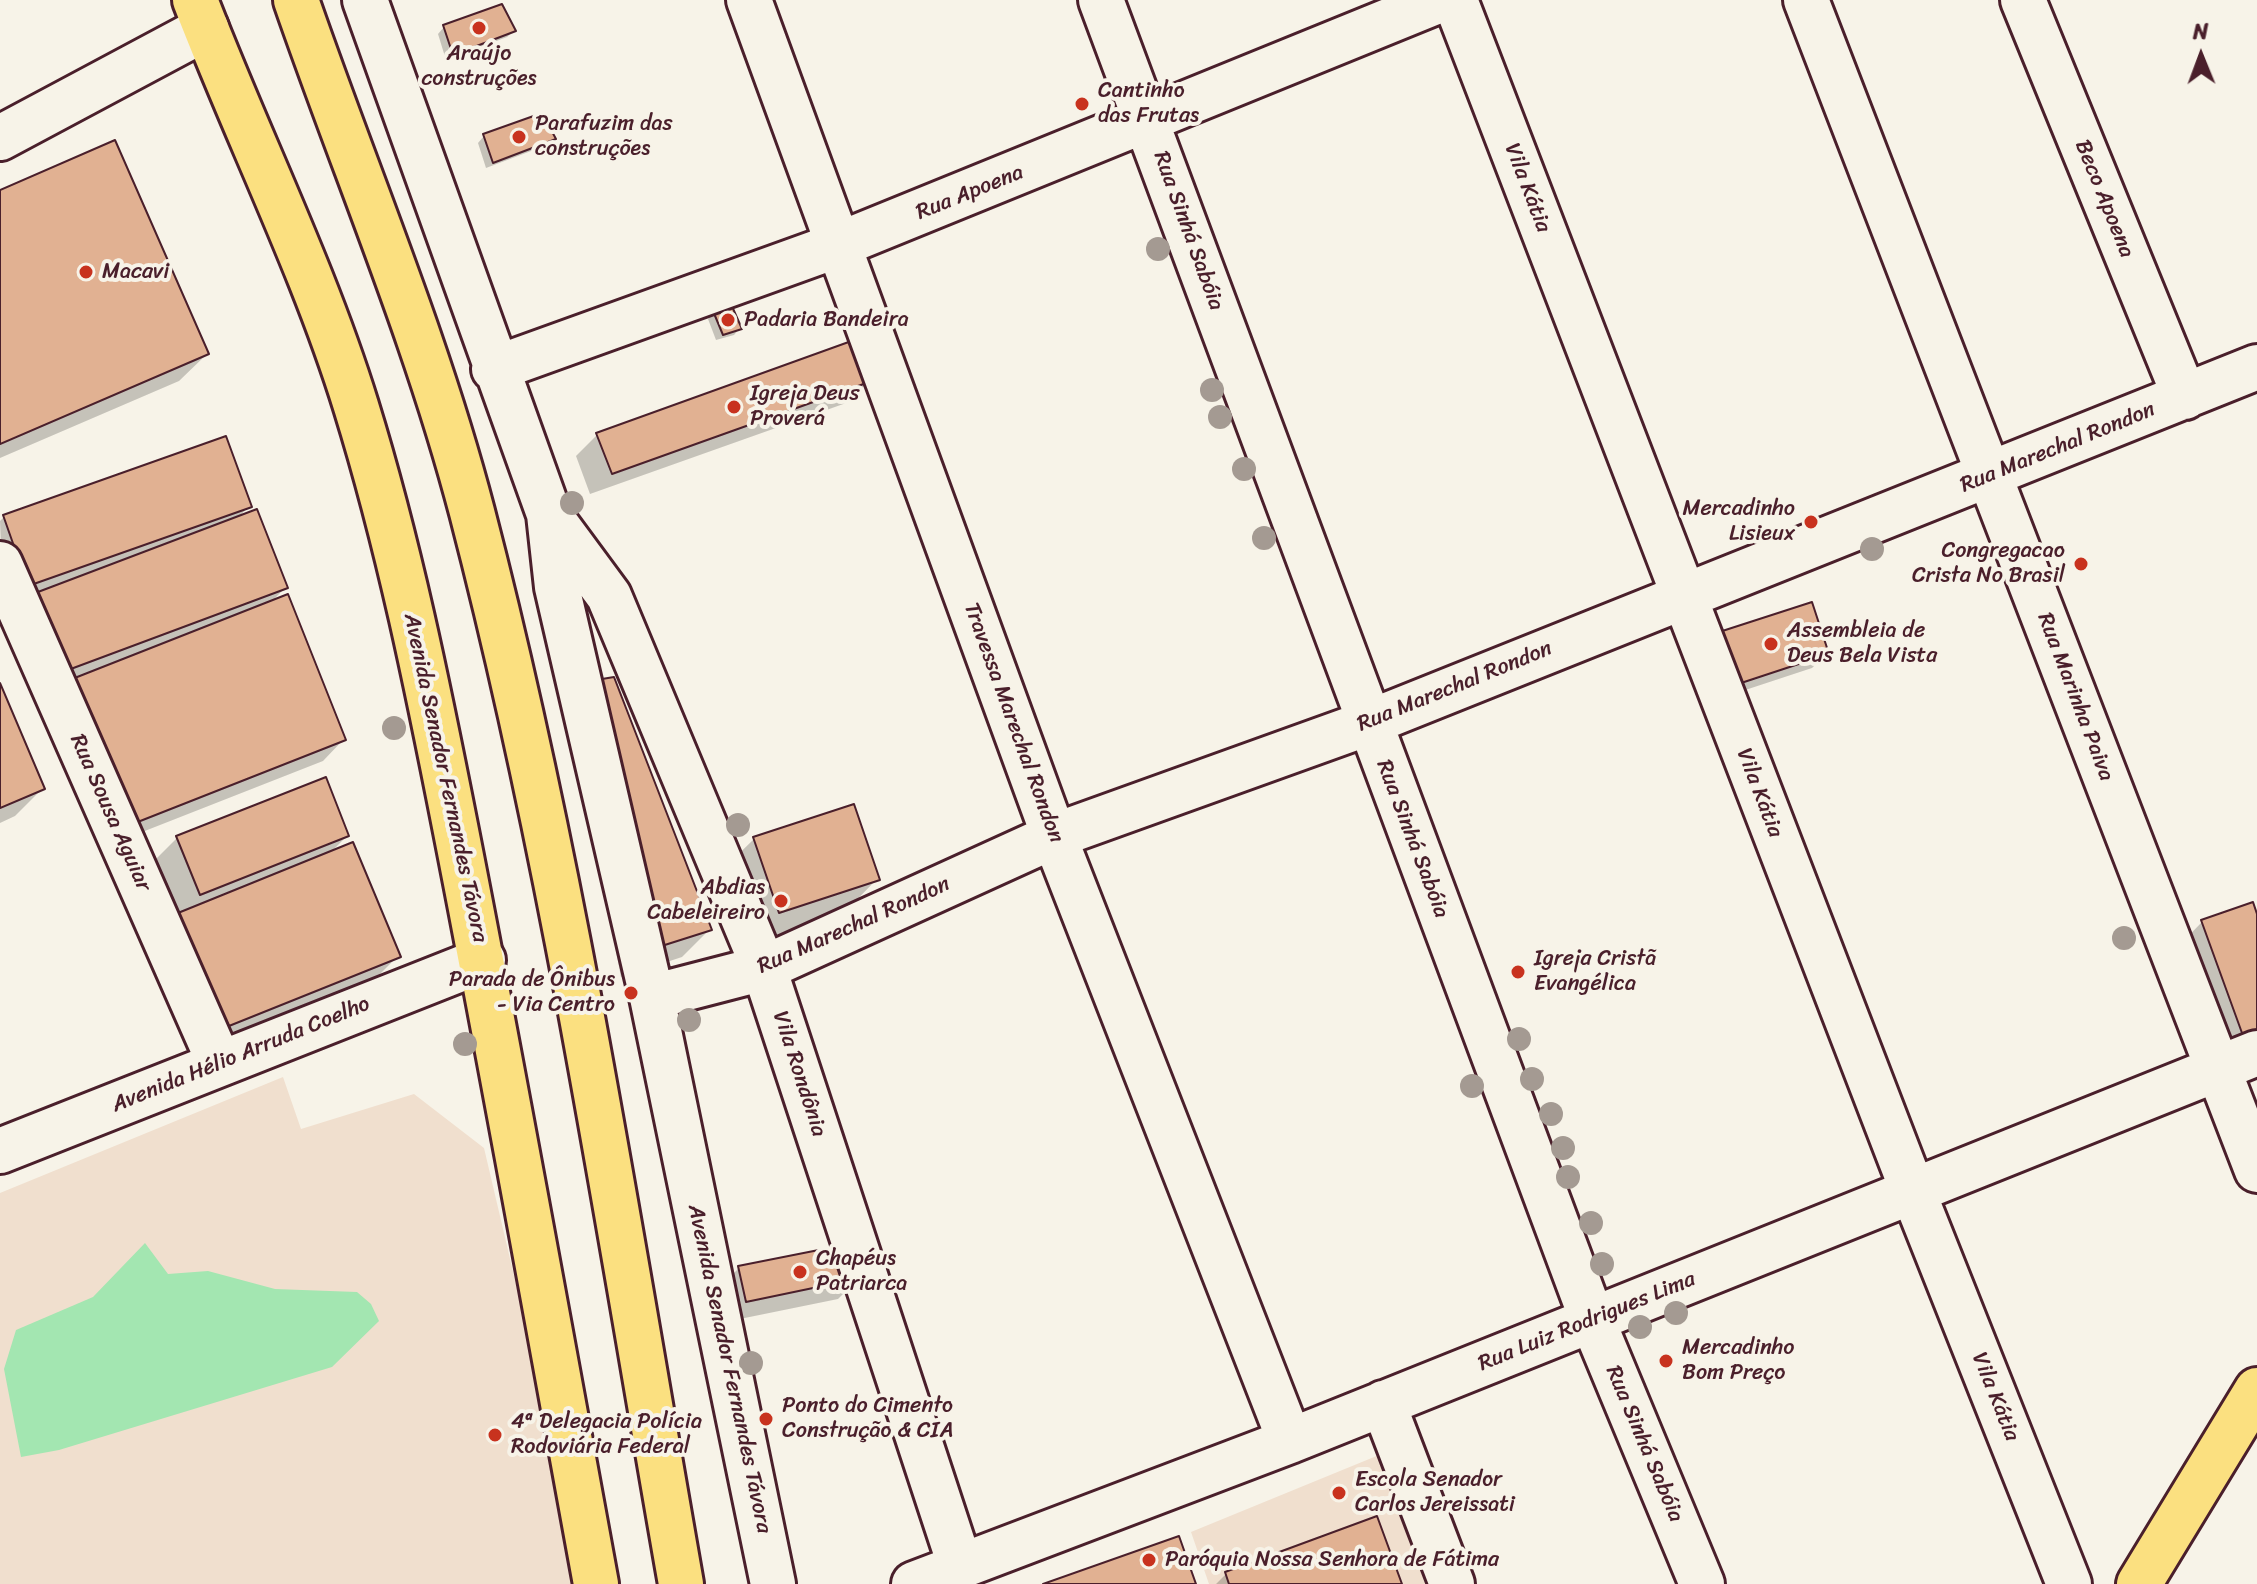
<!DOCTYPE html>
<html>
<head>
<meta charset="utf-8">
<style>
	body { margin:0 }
	#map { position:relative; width:2257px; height:1584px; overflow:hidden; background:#f7f3e8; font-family:Sriracha,sans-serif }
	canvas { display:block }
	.north { position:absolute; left:2161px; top:16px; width:80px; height:80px; -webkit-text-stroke:6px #f7f3e8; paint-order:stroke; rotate:359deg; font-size:22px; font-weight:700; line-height:32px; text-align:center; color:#4a1f2b }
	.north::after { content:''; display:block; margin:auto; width:28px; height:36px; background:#4a1f2b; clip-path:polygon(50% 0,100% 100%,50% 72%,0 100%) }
</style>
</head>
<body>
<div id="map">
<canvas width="2257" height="1584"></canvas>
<div class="north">N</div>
</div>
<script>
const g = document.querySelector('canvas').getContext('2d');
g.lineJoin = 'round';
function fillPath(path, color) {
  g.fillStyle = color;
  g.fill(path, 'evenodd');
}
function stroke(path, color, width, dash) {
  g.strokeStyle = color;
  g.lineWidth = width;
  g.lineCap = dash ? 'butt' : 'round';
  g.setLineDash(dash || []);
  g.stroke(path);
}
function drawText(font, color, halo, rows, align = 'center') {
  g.font = font + ' Sriracha,sans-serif';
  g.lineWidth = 8;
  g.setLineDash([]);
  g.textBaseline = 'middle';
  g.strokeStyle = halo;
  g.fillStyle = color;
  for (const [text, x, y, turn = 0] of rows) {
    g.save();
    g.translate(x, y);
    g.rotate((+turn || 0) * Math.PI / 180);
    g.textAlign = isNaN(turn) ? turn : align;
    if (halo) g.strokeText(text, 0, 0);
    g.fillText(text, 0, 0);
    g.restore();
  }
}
fillPath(new Path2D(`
	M283,1077L301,1129L414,1094L484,1148L519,1297L573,1584H0V1193Z
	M1379,1455L1428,1584H1209L1191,1532Z`), '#f0dfce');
fillPath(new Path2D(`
	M145,1243L168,1274L208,1271L275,1289L357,1292L371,1304L379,1321L332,1367L59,1450L21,1457L4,1369L16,1330L93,1297Z`), '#a3e6b1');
fillPath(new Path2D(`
	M444,27L514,31L507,37L446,60L438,34Z
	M484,136L554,139L547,145L486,168L478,143Z
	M0,192L207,354L179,381L0,458Z
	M714,313L740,328L734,335L716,340L708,319Z
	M870,380L849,402L590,494L576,456L597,435Z
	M249,506L237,519L285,588L270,603L344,739L323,761L104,847L63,688L33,699L4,624L0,521L4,517Z
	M1714,636L1827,653L1812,668L1718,699Z
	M0,688L42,789L15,816L0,823Z
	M569,710L710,929L682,957L621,977Z
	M347,836L329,854L398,956L377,977L198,1050L139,876L177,838Z
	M754,839L877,879L839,918L740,950L715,877Z
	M2257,920V1063L2208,1081L2164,961L2202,922Z
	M739,1268L859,1278L838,1299L725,1322L718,1289Z
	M1226,1574L1400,1584H1216Z`), '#0003');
const building = new Path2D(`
	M502,4L516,31L453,55L443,25Z
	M542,113L556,139L493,163L483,134Z
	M115,140L209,354L0,444V190Z
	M731,304L742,329L723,335L713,311Z
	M857,339L872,381L612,474L596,433Z
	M226,436L252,507L28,586L3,515Z
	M257,509L288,588L60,673L30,595Z
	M288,594L346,740L125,827L67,681Z
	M1812,602L1829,654L1732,686L1713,634Z
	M614,677L712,930L649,950L596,680Z
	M0,683L45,789L0,808Z
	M326,777L349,836L200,895L176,836Z
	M854,804L880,880L779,913L753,837Z
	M353,842L401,957L219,1030L173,915Z
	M2253,902L2257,914V1040L2246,1044L2201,920Z
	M854,1243L861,1278L746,1302L738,1266Z
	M1377,1516L1402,1584H1229L1225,1572Z
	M1179,1536L1196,1584H1043Z`);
fillPath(building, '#e1b192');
stroke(building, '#4a1f2b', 2);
const minor = new Path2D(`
	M365,0L549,514L557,587L652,997L773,1584
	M749,0L1054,836L1290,1441
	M1101,0L1592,1319L1702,1584
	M1455,0L1914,1194L2069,1584
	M1806,0L2257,1170
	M2023,0L2185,397
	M0,138L206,28
	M494,369L838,245L1440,0
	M550,516L609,596L764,968L961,1568
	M0,564L219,1062
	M652,997L764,968L1054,836L1368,723L2257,367
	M0,1151L483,960
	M1383,1403L1452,1584
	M914,1584L1290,1441L2257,1053`);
const major = new Path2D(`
	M195,0C247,136 313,267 356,406C399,545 428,688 456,831C505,1081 550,1333 596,1584
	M296,0C355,171 426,336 472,512C564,865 618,1226 681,1584
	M2139,1584L2257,1390`);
stroke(minor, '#4a1f2b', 50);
stroke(major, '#4a1f2b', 50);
stroke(minor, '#f7f3e8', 44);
stroke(major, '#fbe080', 44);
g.fillStyle = '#a49a92';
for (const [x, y] of [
	[1158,249],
	[1212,390],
	[1220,417],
	[1244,469],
	[572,503],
	[1264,538],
	[1872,549],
	[394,728],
	[738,825],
	[2124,938],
	[689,1020],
	[1519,1039],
	[465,1044],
	[1532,1079],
	[1472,1086],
	[1551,1114],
	[1563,1148],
	[1568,1177],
	[1591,1223],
	[1602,1264],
	[1676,1313],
	[1640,1327],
	[751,1363]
]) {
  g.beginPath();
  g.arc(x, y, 12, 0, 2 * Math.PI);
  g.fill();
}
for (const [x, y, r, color] of [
	[479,28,8,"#c8321e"],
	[1082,104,8,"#c8321e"],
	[519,137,8,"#c8321e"],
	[86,272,8,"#c8321e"],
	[728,320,8,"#c8321e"],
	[734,407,8,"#c8321e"],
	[1811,522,8,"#c8321e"],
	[2081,564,8,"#c8321e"],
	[1771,644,8,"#c8321e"],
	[781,901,8,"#c8321e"],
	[1518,972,8,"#c8321e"],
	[631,993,8,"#c8321e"],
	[800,1272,8,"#c8321e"],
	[1666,1361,8,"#c8321e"],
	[766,1419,8,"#c8321e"],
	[495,1435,8,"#c8321e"],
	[1339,1493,8,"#c8321e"],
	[1149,1560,8,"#c8321e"]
]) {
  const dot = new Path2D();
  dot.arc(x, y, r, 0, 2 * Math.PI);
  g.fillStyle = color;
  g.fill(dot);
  stroke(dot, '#f7f3e8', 3);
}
drawText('22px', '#4a1f2b', '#f7f3e8', [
	["Araújo",479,54,"center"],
	["construções",479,79,"center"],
	["Cantinho",1098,91],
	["das Frutas",1098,116],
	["Parafuzim das",535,124],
	["construções",535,149],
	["Macavi",102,272],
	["Padaria Bandeira",744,320],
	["Igreja Deus",750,394],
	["Proverá",750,419],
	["Mercadinho",1795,509,"right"],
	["Lisieux",1795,534,"right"],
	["Congregacao",2065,551,"right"],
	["Crista No Brasil",2065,576,"right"],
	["Assembleia de",1787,631],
	["Deus Bela Vista",1787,656],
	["Abdias",765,888,"right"],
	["Cabeleireiro",765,913,"right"],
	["Igreja Cristã",1534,959],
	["Evangélica",1534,984],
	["Parada de Ônibus",615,980,"right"],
	["- Via Centro",615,1005,"right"],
	["Chapéus",816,1259],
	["Patriarca",816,1284],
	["Mercadinho",1682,1348],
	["Bom Preço",1682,1373],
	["Ponto do Cimento",782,1406],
	["Construção & CIA",782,1431],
	["4ª Delegacia Polícia",511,1422],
	["Rodoviária Federal",511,1447],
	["Escola Senador",1355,1480],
	["Carlos Jereissati",1355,1505],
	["Paróquia Nossa Senhora de Fátima",1165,1560]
], 'left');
drawText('22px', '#4a1f2b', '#f7f3e8', [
	["Vila Kátia",1527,188,69],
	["Rua Apoena",970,193,-22],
	["Beco Apoena",2104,199,68],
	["Rua Sinhá Sabóia",1188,231,70],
	["Rua Marechal Rondon",2058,448,-22],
	["Rua Marechal Rondon",1455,687,-22],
	["Rua Marinha Paiva",2075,697,69],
	["Travessa Marechal Rondon",1013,723,70],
	["Avenida Senador Fernandes Távora",445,778,78],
	["Vila Kátia",1759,793,69],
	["Rua Sousa Aguiar",110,813,66],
	["Rua Sinhá Sabóia",1412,839,69],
	["Rua Marechal Rondon",854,926,-24],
	["Avenida Hélio Arruda Coelho",241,1055,-22],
	["Vila Rondônia",799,1074,72],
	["Rua Luiz Rodrigues Lima",1587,1322,-22],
	["Avenida Senador Fernandes Távora",729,1369,78],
	["Vila Kátia",1995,1397,68],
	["Rua Sinhá Sabóia",1644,1444,67]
]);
</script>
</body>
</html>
